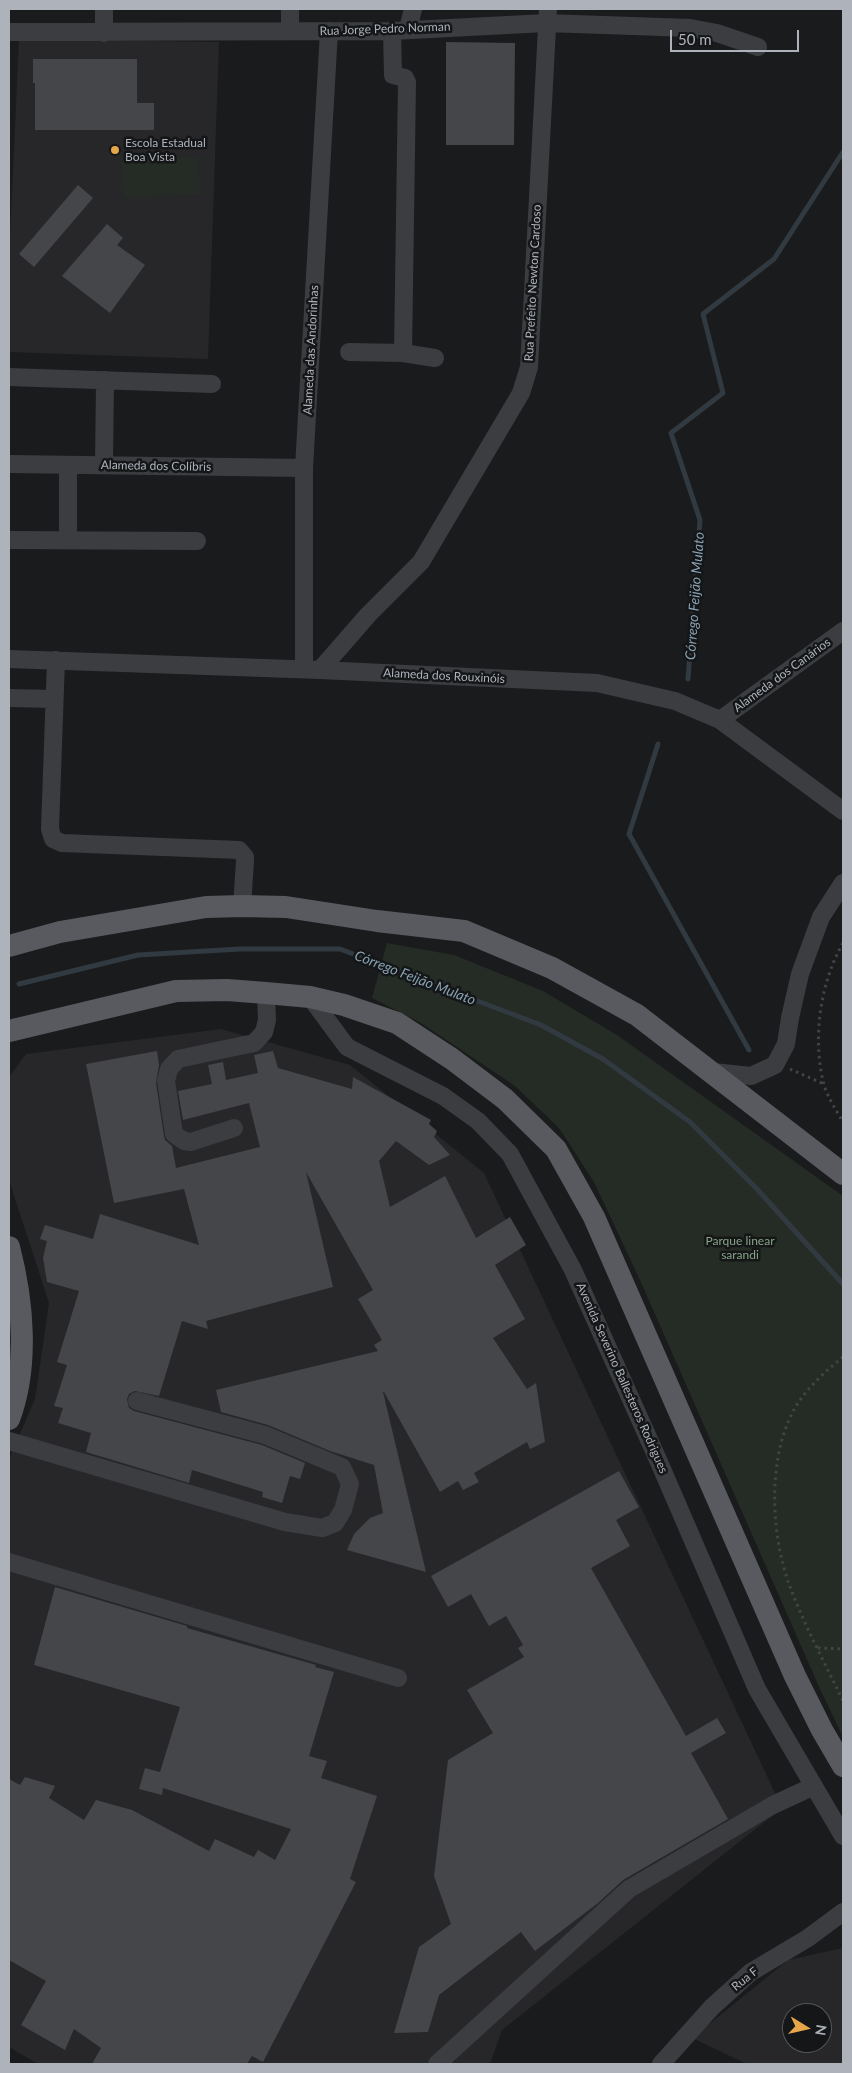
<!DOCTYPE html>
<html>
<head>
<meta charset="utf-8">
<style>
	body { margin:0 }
	#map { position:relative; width:852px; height:2073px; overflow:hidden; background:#1a1b1d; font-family:Lato,sans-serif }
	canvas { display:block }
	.frame { position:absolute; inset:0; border:10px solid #aeb3bb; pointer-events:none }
	.north { position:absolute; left:782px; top:2003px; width:50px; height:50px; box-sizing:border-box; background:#151618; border:1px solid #525559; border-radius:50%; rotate:99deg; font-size:14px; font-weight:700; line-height:20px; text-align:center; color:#aeb3bb }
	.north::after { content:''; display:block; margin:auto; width:18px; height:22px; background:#e6a649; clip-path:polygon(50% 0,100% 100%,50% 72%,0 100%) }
	.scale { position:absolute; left:670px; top:30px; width:129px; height:22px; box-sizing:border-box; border:2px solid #aeb3bb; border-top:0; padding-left:6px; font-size:15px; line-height:18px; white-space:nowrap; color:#aeb3bb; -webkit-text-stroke:4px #151618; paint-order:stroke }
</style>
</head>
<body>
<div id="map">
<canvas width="852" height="2073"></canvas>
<div class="frame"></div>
<div class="north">N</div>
<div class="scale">50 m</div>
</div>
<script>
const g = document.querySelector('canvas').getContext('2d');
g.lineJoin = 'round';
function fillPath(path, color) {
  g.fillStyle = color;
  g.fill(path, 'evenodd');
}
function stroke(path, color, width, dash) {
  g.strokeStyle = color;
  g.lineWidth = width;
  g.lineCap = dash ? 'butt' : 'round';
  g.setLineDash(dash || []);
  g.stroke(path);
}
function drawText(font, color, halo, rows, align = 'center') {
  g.font = font + ' Lato,sans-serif';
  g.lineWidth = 5;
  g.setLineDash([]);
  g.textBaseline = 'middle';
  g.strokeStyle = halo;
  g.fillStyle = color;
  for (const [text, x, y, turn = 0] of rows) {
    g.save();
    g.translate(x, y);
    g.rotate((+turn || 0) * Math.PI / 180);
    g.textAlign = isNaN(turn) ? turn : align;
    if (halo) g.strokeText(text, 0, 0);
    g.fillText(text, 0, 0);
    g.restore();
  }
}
fillPath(new Path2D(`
	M19,39L219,42L208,359L9,352V258Z
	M221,1029L350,1065L484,1173L782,1808L502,2030L490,2064H38L9,2047V1459L35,1399L49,1303L9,1180V1077L26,1054Z
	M843,1948V2064H747L692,2038L788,1960ZM792,2013H822V2043H792Z`), '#27272a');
fillPath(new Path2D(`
	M199,157L200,194L124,198L122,161Z
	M387,943L454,955L543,991L617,1035L843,1196V1737L820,1689L640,1280L594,1182L559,1128L515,1086L421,1023L372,998Z`), '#252c25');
stroke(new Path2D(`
	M688,679L700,520L671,433L723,393L703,314L774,259L843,152
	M658,744L629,834L749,1050
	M19,984L138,955L240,949H340L541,1025L603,1059L690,1122L756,1188L843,1284`), '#313a40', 5);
fillPath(new Path2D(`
	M446,42L515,43L514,145H446Z
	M33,59H137V103H154V130H35V83H33Z
	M78,185L93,198L34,267L19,254Z
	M107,224L123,238L117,245L145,265L110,313L62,276Z
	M157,1051L159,1065L156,1083L164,1136L165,1140L172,1146L176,1168L260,1147L249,1103L183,1120L178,1091L212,1084L208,1065L223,1062L226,1080L258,1073L254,1055L273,1051L278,1068L352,1089L353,1077L431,1120L429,1124L437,1131L434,1137L450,1155L429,1165L396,1141L379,1161L390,1207L445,1176L476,1238L510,1217L526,1245L495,1265L525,1319L493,1338L527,1389L536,1383L545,1442L530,1449L527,1442L474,1473L479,1482L463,1490L458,1481L440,1492L384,1392H383L426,1572L347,1550L354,1534L370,1518L383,1513L374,1465L330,1451L268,1425L221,1412L216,1390L378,1351L374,1345L382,1340L358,1299L373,1290L306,1172L333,1287L206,1321L208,1329L182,1321L159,1396L135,1391L129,1394L127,1399L129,1408L134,1411L262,1445L305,1463L300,1479L290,1476L282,1503L262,1497L263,1492L192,1470L189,1483L86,1452L91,1433L58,1423L63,1408L54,1406L67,1365L57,1362L79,1291L47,1282L43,1258L47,1241L40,1239L45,1225L93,1239L100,1214L199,1245L184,1189L114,1203L86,1064Z
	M619,1471L639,1507L616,1520L630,1546L591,1568L686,1736L717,1718L726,1733L691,1753L728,1819L623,1880L598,1903L535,1951L521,1932L439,1995L428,2032L394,2033L419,1947L451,1924L434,1876L448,1760L493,1733L467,1690L524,1657L518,1648L523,1645L506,1616L489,1626L471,1594L448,1607L431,1576Z
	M55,1587L187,1626V1628L316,1665L315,1667L334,1672L309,1756L327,1761L321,1778L377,1796L350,1879L356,1882L263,2062L252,2056L247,2064H92L101,2048L74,2029L65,2050L21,2025L46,1981L9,1960V1779L20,1785L25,1777L55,1786L49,1798L84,1820L96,1800L132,1810L209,1851L215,1839L254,1857L258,1850L275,1860L291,1829L163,1788L162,1795L139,1789L145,1768L160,1772L180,1707L34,1665Z`), '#454649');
stroke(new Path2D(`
	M843,943C820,983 812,1039 824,1085C828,1098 836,1110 843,1122
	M790,1069L824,1084
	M843,1357C827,1370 810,1385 798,1403C767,1451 770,1531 789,1584C803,1623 825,1663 843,1701
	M818,1648L843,1649`), '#424448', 3, [2.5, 4]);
stroke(new Path2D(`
	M408,29L413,9
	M290,31V9
	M392,31L393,75L405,78L407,82L403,353
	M9,32L392,31L546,23L690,28L717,33L758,47
	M104,33V9
	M349,352L403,353L435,358
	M9,377L212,384
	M9,464L304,468
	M104,465L105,380
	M68,466V540
	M9,540L197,541
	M9,659L320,670L597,683L675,701L720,720L843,811
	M56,660L50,829L53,839L62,843L239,850L245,857V861L242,906
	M304,669V468L329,31
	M320,670L368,615L421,562L521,393L529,367L548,9
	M9,698L54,699
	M720,720L843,631
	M310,997L347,1047L443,1096L478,1121L510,1154L573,1270L659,1462L757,1689L843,1836
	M713,1072L751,1076L775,1065L786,1044L790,1018L800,974L821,917L843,883
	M234,1128L191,1142L184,1141L174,1134L166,1081L169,1069L178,1059L254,1043L264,1032L267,1020L266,993
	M9,1441L285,1522L322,1528L335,1523L343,1510L350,1484L342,1467L265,1435L137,1401
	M9,1562L398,1678
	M437,2064L629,1889L773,1805L814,1786
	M661,2064L712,2007L751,1972L808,1938L843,1912`), '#3c3d41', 18);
stroke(new Path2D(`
	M9,946L60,932L206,907L242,906L286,907L377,921L464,931L552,968L637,1015L843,1174
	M9,1031L176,991L227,990L266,993L310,997L344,1005L397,1023L452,1059L505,1099L556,1149L594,1217L795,1676L822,1730L843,1766
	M9,1247C23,1301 29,1366 9,1419`), '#585a60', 22);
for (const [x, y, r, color] of [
	[115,150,5,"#e6a649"]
]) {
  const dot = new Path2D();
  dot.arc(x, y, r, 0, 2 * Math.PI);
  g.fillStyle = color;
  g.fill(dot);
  stroke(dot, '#151618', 2);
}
drawText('12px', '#aeb3bb', '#151618', [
	["Rua Jorge Pedro Norman",385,29,-2],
	["Rua Prefeito Newton Cardoso",533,283,-87],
	["Alameda das Andorinhas",311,350,-87],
	["Alameda dos Colíbris",156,466,1],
	["Alameda dos Canários",782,675,-36],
	["Alameda dos Rouxinóis",444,676,3],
	["Avenida Severino Ballesteros Rodrigues",622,1378,66],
	["Rua F",745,1979,-39]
]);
drawText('12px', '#aeb3bb', '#151618', [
	["Escola Estadual",125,143],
	["Boa Vista",125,157]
], 'left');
drawText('12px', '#87a487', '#151618', [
	["Parque linear",740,1241],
	["sarandi",740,1255]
]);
drawText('italic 14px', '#88a2b3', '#151618', [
	["Córrego Feijão Mulato",695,596,-86],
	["Córrego Feijão Mulato",415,978,21]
]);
</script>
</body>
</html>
